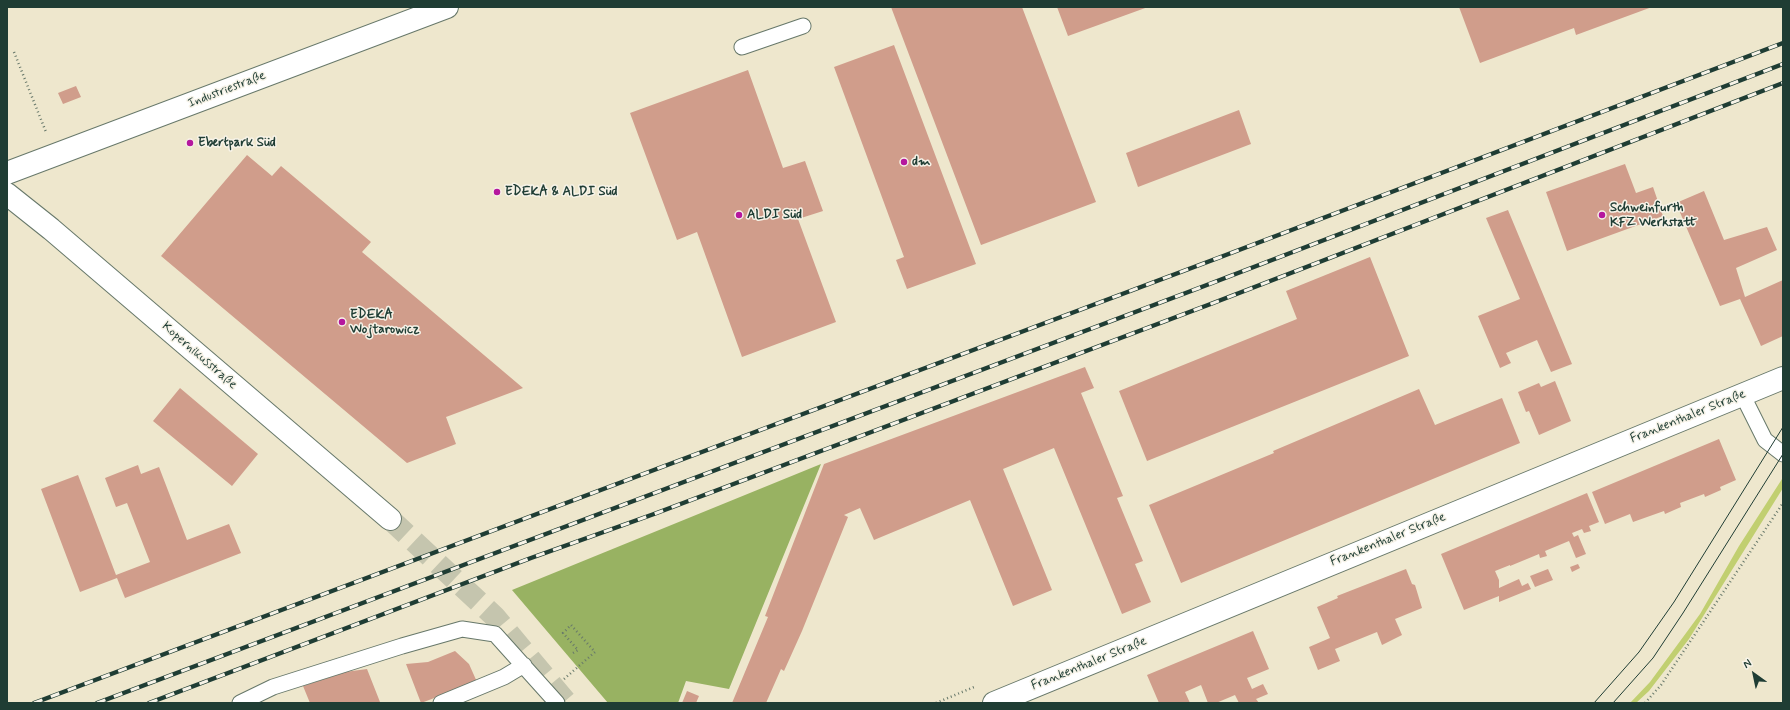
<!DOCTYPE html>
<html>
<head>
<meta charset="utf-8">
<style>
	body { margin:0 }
	#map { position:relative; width:1790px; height:710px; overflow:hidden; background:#eee7cd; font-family:Mynerve,sans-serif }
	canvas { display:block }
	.frame { position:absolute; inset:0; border:8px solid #1f3d34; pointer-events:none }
	.north { position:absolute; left:1734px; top:654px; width:40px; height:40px; -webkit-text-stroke:3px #f7f3e8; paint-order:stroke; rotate:327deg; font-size:11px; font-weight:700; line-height:16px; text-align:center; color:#1f3d34 }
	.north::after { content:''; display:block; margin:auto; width:14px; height:18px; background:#1f3d34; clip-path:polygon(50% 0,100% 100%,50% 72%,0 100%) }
</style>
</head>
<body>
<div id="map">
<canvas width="1790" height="710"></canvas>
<div class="frame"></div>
<div class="north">N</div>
</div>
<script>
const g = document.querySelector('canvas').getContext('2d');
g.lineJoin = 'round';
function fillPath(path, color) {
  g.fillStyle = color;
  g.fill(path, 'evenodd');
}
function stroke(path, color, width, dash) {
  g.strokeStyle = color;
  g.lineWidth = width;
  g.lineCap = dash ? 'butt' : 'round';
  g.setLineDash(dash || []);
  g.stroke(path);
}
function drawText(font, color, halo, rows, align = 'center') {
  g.font = font + ' Mynerve,sans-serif';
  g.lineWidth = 3;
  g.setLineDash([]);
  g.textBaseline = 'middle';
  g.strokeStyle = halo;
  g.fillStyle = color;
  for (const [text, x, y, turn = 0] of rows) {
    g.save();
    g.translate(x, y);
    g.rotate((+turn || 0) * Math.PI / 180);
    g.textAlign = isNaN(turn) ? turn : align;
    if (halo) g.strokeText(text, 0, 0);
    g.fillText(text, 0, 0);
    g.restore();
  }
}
fillPath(new Path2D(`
	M1782,479L1783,488L1689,639L1649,691L1636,703H1630L1650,682L1700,614L1739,546Z`), '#c1cf70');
fillPath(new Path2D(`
	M821,464L729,689L686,681L678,703H608L512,590Z`), '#98b262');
fillPath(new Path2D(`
	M891,7H1022L1096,202L981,245Z
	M1057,7H1148L1068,36Z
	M1459,7H1652L1576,35L1574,28L1480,63Z
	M894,45L976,264L907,289L896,260L904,257L834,67Z
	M748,70L783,168L805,161L823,211L798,219L836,322L742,357L697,232L677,240L630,113Z
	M76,86L81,97L63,104L58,93Z
	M1239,110L1251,144L1138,187L1126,153Z
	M247,155L272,176L281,166L371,242L362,252L523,388L446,417L456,444L407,463L161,256Z
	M1625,164L1636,193L1653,187L1663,216L1567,251L1546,192Z
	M1704,191L1724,240L1767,227L1777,250L1736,268L1745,297L1783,280V336L1761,346L1740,299L1720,306L1676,203Z
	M1508,210L1572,364L1551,372L1537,340L1506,353L1511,363L1500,368L1478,316L1520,299L1486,218Z
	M1370,257L1409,356L1147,461L1119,391L1297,319L1286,291Z
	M1085,367L1094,388L1081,393L1123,496L1117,498L1143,561L1135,564L1151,602L1122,614L1054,448L1003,469L1052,590L1013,606L970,500L874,540L860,508L844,515L848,517L802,631L784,671L781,669L766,703H732L768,617L765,616L824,464Z
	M1555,381L1571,421L1539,435L1529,411L1526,412L1518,392L1539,383L1541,387Z
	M180,388L258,454L232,486L153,421Z
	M1419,389L1435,425L1502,398L1520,443L1181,583L1149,505L1274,453L1273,451Z
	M1719,439L1736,480L1720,487L1721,490L1705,497L1704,494L1680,503L1681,507L1665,514L1664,511L1633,522L1630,514L1605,524L1592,492Z
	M138,465L141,474L159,467L187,540L229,524L241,553L125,598L117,578L80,592L41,489L78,475L116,575L150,562L127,503L116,507L105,478Z
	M1587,493L1599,522L1589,526L1591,531L1584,533L1582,529L1572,533L1574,537L1578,535L1586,554L1576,558L1569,541L1545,551L1547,556L1540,558L1539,554L1510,566V565L1495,571L1499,580V588L1519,579L1522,586L1528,583L1531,589L1499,602V596L1464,610L1441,554Z
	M1578,564L1580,568L1572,572L1570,567Z
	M1406,569L1412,584L1415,585L1422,608L1395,619L1402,635L1382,645L1377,632L1335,649L1340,661L1318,670L1309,647L1330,638L1317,607L1338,598L1337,596Z
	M1548,569L1553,580L1535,587L1530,576Z
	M1253,631L1269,669L1247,678L1252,689L1263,684L1268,694L1256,699L1259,703H1239L1235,695L1216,703H1208L1201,685L1185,692L1190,703H1159L1147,675Z
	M455,651L469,664L477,682L421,703L406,664L428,662Z
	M367,669L380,702L310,703L303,686L345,672Z
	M687,691L699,696L696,703H682Z`), '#d09d8b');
stroke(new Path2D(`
	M390,519L495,617L567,703`), '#c5c5ae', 22, [22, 11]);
const lane = new Path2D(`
	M742,47L803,26
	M1742,394L1765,440L1783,454
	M240,703L273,687L402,646L462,629L495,634L557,703
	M441,703L504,677L524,665`);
const secondary = new Path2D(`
	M7,173L447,7
	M7,194L51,229L390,519
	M994,703L1783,378`);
stroke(lane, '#67786a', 17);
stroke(secondary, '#67786a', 24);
stroke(new Path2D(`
	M14,52L46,132
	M564,679L595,652L571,625L563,633L578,650L573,653
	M936,703L974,687
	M1645,703L1661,685L1783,503`), '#67786a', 2.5, [1, 3]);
stroke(lane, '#fff', 15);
stroke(secondary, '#fff', 22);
stroke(new Path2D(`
	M1594,703L1639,652L1674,602L1783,427
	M1613,703L1653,658L1683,613L1783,454`), '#1f3d34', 1);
const rail = new Path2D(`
	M34,703L1218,258L1783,43
	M97,703L1199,288L1783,64
	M149,703L531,558L654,514L1208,305L1783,83`);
stroke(rail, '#1f3d34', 4.5);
stroke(rail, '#f7f3e8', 3, [9]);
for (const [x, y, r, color] of [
	[190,143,4,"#b5179e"],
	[904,162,4,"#b5179e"],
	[497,192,4,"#b5179e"],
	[739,215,4,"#b5179e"],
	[1602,215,4,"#b5179e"],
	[342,322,4,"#b5179e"]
]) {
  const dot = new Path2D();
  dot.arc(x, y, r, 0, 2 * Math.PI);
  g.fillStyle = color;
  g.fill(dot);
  stroke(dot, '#f7f3e8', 1.5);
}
drawText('13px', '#1f3d34', '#f7f3e8', [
	["Industriestraße",227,90,-21],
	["Kopernikusstraße",199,356,41],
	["Frankenthaler Straße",1688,417,-22],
	["Frankenthaler Straße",1388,540,-22],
	["Frankenthaler Straße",1089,664,-22]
]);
drawText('bold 13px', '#1f3d34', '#f7f3e8', [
	["Ebertpark Süd",198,143],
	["dm",912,162],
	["EDEKA & ALDI Süd",505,192],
	["Schweinfurth",1610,208],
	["KFZ Werkstatt",1610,223],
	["ALDI Süd",747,215],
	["EDEKA",350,315],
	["Wojtarowicz",350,330]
], 'left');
</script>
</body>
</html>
